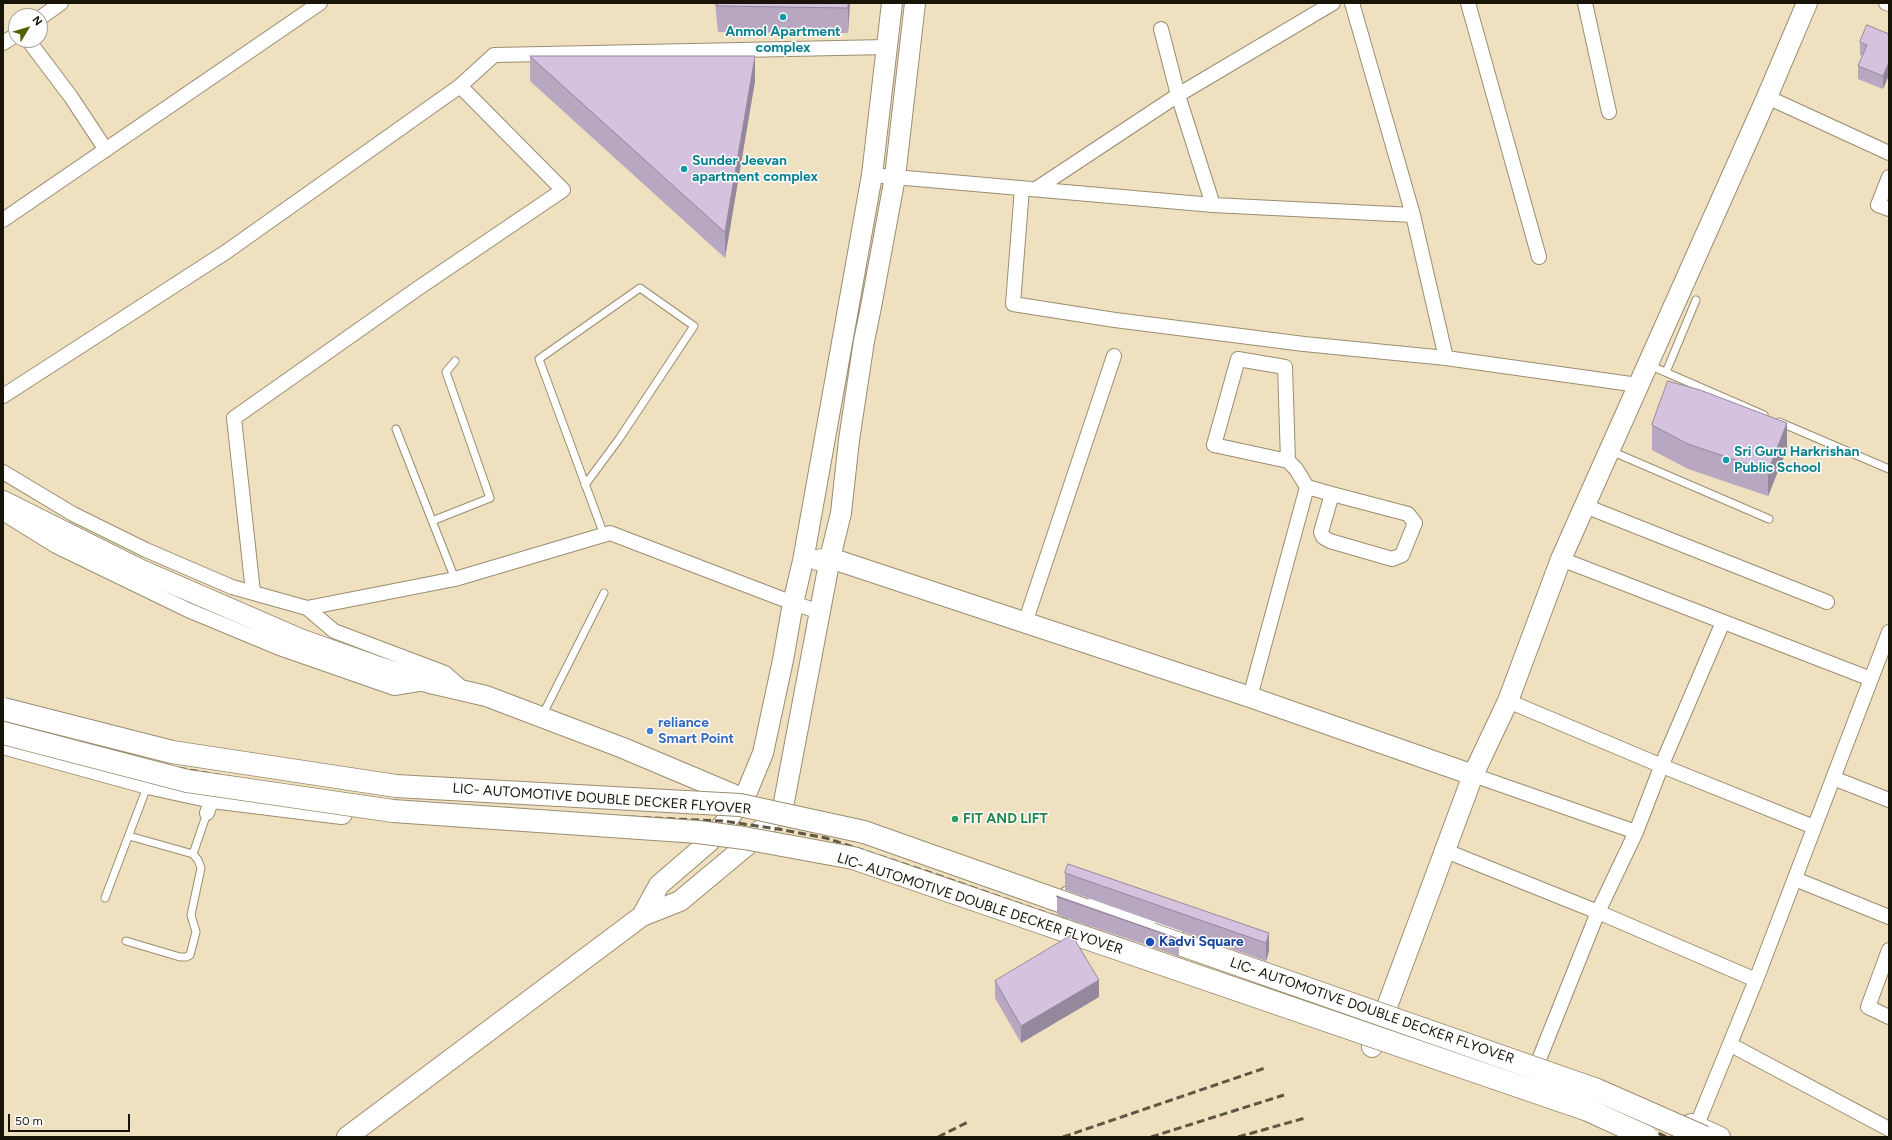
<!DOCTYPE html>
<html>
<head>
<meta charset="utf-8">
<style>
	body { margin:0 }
	#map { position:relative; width:1892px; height:1140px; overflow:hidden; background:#efe0c0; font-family:Figtree,sans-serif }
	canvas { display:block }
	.frame { position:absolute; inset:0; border:4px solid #191408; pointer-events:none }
	.north { position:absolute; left:8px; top:8px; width:40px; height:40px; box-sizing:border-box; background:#fff; border:1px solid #a3a19c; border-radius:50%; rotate:52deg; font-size:11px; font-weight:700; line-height:16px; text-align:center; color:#191408 }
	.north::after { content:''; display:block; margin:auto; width:14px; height:18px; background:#566000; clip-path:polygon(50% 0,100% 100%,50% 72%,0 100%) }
	.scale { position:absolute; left:8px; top:1114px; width:122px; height:18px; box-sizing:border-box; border:2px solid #191408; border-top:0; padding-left:5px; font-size:12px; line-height:14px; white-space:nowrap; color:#191408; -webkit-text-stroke:3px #fff; paint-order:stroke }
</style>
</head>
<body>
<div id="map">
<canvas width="1892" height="1140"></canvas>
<div class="frame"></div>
<div class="north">N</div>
<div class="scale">50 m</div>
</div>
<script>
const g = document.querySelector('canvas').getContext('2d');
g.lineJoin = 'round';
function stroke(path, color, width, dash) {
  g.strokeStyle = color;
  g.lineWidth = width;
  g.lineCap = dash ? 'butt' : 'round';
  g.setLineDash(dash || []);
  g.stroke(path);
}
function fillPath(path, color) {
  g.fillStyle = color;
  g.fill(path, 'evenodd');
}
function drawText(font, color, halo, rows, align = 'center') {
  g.font = font + ' Figtree,sans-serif';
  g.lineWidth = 3;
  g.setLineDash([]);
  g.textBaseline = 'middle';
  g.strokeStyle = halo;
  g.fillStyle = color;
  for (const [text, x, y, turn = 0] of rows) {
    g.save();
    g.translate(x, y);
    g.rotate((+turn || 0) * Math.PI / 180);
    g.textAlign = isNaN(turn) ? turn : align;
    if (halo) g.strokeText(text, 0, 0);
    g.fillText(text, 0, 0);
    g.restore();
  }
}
const lane = new Path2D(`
	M1649,365L1764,415
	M1666,372L1696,300
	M1779,422L1889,469
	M396,429L455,579
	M1611,451L1769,519
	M585,485L619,439L694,326L640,288L539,359L604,535
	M432,521L490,498L446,372L455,361
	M542,716L604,593
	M129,836L193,854
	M105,898L144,795
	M126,941L180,957H186L190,955L196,932L191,915L201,868L198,860L193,854L207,813`);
const street = new Path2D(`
	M1468,3L1539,257
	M1585,3L1609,112
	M1886,3L1889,4
	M40,18L61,3
	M1161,29L1178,95L1213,205
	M28,40L71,97L106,150
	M3,43L16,35
	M1767,97L1889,153
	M872,175L1213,205L1413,215L1352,3
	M1889,177L1878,205L1889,209
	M1022,188L1013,304L1115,320L1304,344L1446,358L1638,385
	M1036,189L1178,95L1333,3
	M1413,215L1446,358
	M3,220L320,3
	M3,396L226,252L460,86L494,55L887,47
	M1288,461L1285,367L1238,359L1214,445L1288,461L1296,469L1307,487L1332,494L1321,532L1323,537L1330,541L1392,559L1402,555L1415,523L1408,514L1332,494
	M3,472L73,514L146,550L232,587L307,608L334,631L445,673L463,689
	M1585,506L1827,602
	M3,513L56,546L188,610L282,649L394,688L425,683
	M1561,559L1871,679
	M253,592L234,418L417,289L563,190L460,86
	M307,608L455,579L610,533L793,603L820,612
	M1025,623L1114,356
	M1250,697L1307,487
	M1508,701L1662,766L1814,827
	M1473,775L1636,832
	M1833,778L1889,800
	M207,813L212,798
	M1446,851L1598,912L1756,980
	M1795,879L1889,917
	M1889,950L1868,1007L1889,1017
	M1731,1045L1889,1129
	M1538,1062L1598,912L1636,832L1663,762L1723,622
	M1696,1127L1756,980L1889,632`);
const secondary = new Path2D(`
	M3,501L139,569L300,639L376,666L430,683L486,696L623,748L744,799
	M817,560L830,558L1250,697L1473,775
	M3,744L148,784L212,798L342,814
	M1069,896L1173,933
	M642,916L659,885L709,842L744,799L763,753L783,660L793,603L803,561L872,175L892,3
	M1372,1047L1473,775L1508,701L1561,559L1767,97L1807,3
	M1691,1124L1720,1137
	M347,1137L642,916L680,901L746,846L783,807L830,558L841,513L849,440L864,341L871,307L895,177L915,3`);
stroke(lane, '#9b8d70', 9);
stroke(street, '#9b8d70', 16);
stroke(secondary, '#9b8d70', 22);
stroke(lane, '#fff', 7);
stroke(street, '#fff', 14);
stroke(secondary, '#fff', 20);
stroke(new Path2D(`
	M3,718L89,741L163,756L333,785L454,799L723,812L780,820L828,829L1068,911
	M3,728L87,750L161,765L331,795L453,808L512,812L723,821L778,829L826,838L931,873L1465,1059L1601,1108L1667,1137
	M1168,946L1604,1098L1689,1137
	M938,1137L970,1121
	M1063,1137L1265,1068
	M1151,1137L1284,1095
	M1238,1137L1305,1118`), '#5f5744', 3, [8, 4]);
const primaryBridge = new Path2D(`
	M3,709L172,752L396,786L740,805L864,832L1085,910
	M3,733L187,781L393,811L698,832L744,838L853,858L1588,1110L1647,1137
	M1151,934L1597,1090L1704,1137`);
stroke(primaryBridge, '#9b8d70', 24, []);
stroke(primaryBridge, '#fff', 22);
fillPath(new Path2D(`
	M715,3H850L848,33L718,32Z
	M1889,34V75L1883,89L1858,79V66L1862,56L1860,55V42Z
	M530,56L755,81L725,258L530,81Z
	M1652,425L1787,449L1768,496L1688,469L1652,450Z
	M1065,873L1269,933V951L1266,961L1065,890Z
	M1057,897L1179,939V956L1057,915Z
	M995,981L1099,997L1021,1043L995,998Z`), '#b7a7c0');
fillPath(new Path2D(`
	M848,3H850L848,33Z
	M755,56V81L725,258V232Z
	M1889,62V75L1883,89V76Z
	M1787,423V449L1768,496V471Z
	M1269,933V951L1266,961V943Z
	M1099,980V997L1021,1043V1026Z`), '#95889c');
const building = new Path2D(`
	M718,3H848V8L718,6Z
	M1867,25L1889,34V62L1883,76L1858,66L1867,45L1860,42Z
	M530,56H755L725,232Z
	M1668,381L1700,390L1787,423L1768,471L1688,444L1652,425Z
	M1068,864L1269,933L1266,943L1065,873Z
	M1057,896L1179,939L1057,897Z
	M1072,935L1099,980L1021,1026L995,981Z`);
fillPath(building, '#d5c2df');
stroke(building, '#95889c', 1);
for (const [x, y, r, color] of [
	[783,17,4,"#0f9aa8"],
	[684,169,4,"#0f9aa8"],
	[1726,460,4,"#0f9aa8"],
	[650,731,4,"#3f7fe0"],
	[955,819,4,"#2e9e5b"],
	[1150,942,5,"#1a4fb4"]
]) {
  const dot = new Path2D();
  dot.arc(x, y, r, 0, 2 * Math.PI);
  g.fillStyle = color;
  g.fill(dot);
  stroke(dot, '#fff', 1.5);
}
drawText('bold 14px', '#0d838f', '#fff', [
	["Anmol Apartment",783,32,"center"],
	["complex",783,48,"center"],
	["Sunder Jeevan",692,161],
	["apartment complex",692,177],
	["Sri Guru Harkrishan",1734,452],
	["Public School",1734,468]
], 'left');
drawText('bold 14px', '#366cbe', '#fff', [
	["reliance",658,723],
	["Smart Point",658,739]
], 'left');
drawText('14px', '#191408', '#fff', [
	["LIC- AUTOMOTIVE DOUBLE DECKER FLYOVER",602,799,4],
	["LIC- AUTOMOTIVE DOUBLE DECKER FLYOVER",980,904,18],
	["LIC- AUTOMOTIVE DOUBLE DECKER FLYOVER",1372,1011,19]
]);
drawText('bold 14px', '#27864d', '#fff', [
	["FIT AND LIFT",963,819]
], 'left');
drawText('bold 14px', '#164399', '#fff', [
	["Kadvi Square",1159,942]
], 'left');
</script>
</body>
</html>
